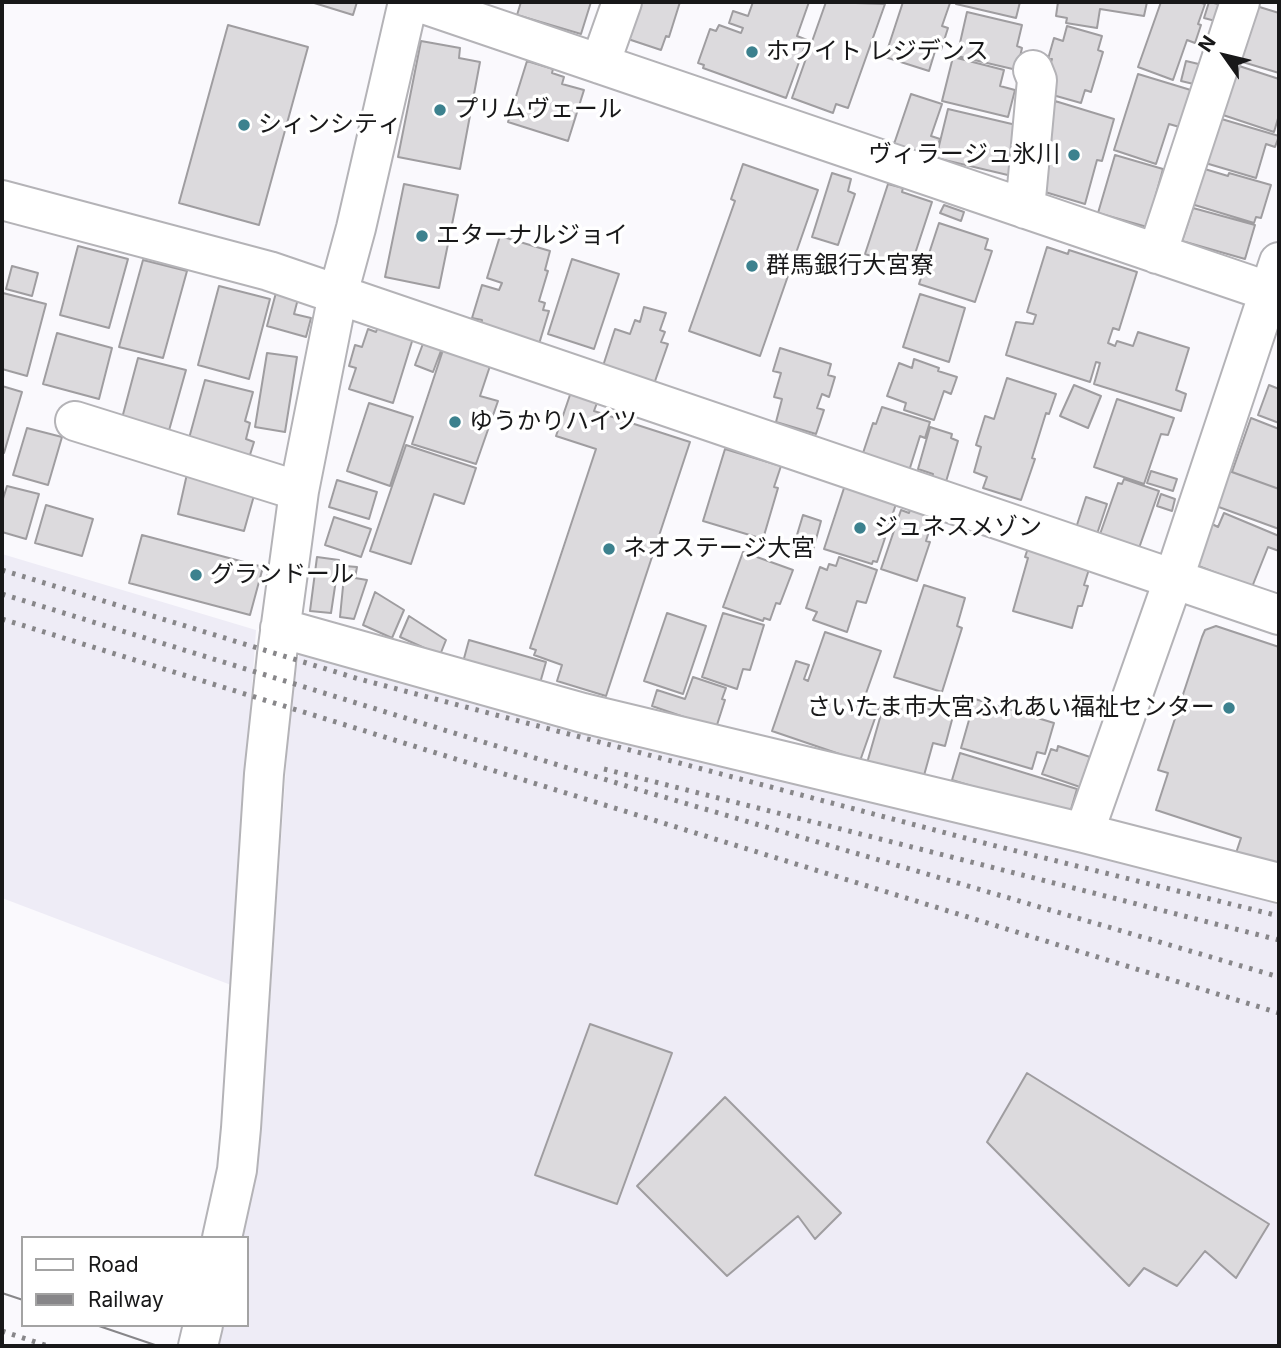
<!DOCTYPE html>
<html>
<head>
<meta charset="utf-8">
<style>
	body { margin:0 }
	#map { position:relative; width:1281px; height:1348px; overflow:hidden; background:#faf9fd; font-family:Inter,sans-serif }
	canvas { display:block }
	.frame { position:absolute; inset:0; border:4px solid #181819; pointer-events:none }
	.legend { position:absolute; left:21px; top:1236px; width:228px; height:91px; box-sizing:border-box; background:#fff; border:2px solid #a3a3a3; margin:0; padding:9px 12px; list-style:none; font-size:21px; color:#181819 }
	.legend li { display:flex; align-items:center; gap:14px; height:35px }
	.legend b { width:35px; border:2px solid #a3a3a3 }
	.north { position:absolute; left:1190px; top:21px; width:70px; height:70px; -webkit-text-stroke:5px #fff; paint-order:stroke; rotate:304deg; font-size:19px; font-weight:700; line-height:28px; text-align:center; color:#181819 }
	.north::after { content:''; display:block; margin:auto; width:24px; height:32px; background:#181819; clip-path:polygon(50% 0,100% 100%,50% 72%,0 100%) }
</style>
</head>
<body>
<div id="map">
<canvas width="1281" height="1348"></canvas>
<div class="frame"></div>
<ul class="legend">
<li><b style="height:9px;background:#fff"></b>Road</li>
<li><b style="height:9px;background:#878689"></b>Railway</li>
</ul>
<div class="north">N</div>
</div>
<script>
const g = document.querySelector('canvas').getContext('2d');
g.lineJoin = 'round';
function fillPath(path, color) {
  g.fillStyle = color;
  g.fill(path, 'evenodd');
}
function stroke(path, color, width, dash) {
  g.strokeStyle = color;
  g.lineWidth = width;
  g.lineCap = dash ? 'butt' : 'round';
  g.setLineDash(dash || []);
  g.stroke(path);
}
function drawText(font, color, halo, rows, align = 'center') {
  g.font = font + ' Inter,"Noto Sans JP",sans-serif';
  g.lineWidth = 7;
  g.setLineDash([]);
  g.textBaseline = 'middle';
  g.strokeStyle = halo;
  g.fillStyle = color;
  for (const [text, x, y, turn = 0] of rows) {
    g.save();
    g.translate(x, y);
    g.rotate((+turn || 0) * Math.PI / 180);
    g.textAlign = isNaN(turn) ? turn : align;
    if (halo) g.strokeText(text, 0, 0);
    g.fillText(text, 0, 0);
    g.restore();
  }
}
fillPath(new Path2D(`
	M2,554L256,630L231,985L2,898Z
	M300,650L1279,898V1346H219L223,1325H247V1238H241L260,1142L291,696Z`), '#eeecf6');
const building = new Path2D(`
	M311,2H357L353,15Z
	M521,2H591L581,34L517,15Z
	M636,2H680L669,37L666,36L661,50L625,38Z
	M753,2H809L797,36L807,40L786,98L703,68L704,65L698,63L710,29L716,31L719,25L741,33L743,28L729,23L733,11L748,16Z
	M826,2L885,4L848,108L836,104L833,113L792,98Z
	M903,2L950,3L942,26L948,28L941,50L936,48L929,71L885,57Z
	M956,2H1020L1016,18L956,4Z
	M1058,2H1147L1144,16L1100,9L1097,28L1066,23L1067,18L1056,16Z
	M1161,2H1198L1205,4L1198,24L1201,25L1195,43L1187,40L1173,80L1138,67Z
	M1209,2L1228,6L1223,23L1204,18Z
	M1253,5L1279,13V73L1236,60Z
	M967,12L1022,25L1017,46L1022,48L1017,70L957,56Z
	M228,25L308,47L259,225L179,203Z
	M1067,26L1102,36L1098,50L1103,52L1091,92L1085,90L1081,103L1042,92L1052,59H1048L1054,38L1063,41Z
	M421,41L460,48L459,58L480,62L460,169L398,157Z
	M953,57L1004,70L1000,86L1015,90L1008,117L942,101Z
	M527,61L553,69L552,73L564,77L562,84L584,90L568,141L508,122Z
	M1186,61L1207,66L1202,86L1181,81Z
	M1233,64L1279,79V115L1274,132L1217,113Z
	M1138,74L1194,91L1183,128L1169,124L1156,164L1114,150Z
	M911,94L942,104L931,136L940,139L934,157L894,144Z
	M1055,101L1114,119L1102,161L1097,160L1085,204L1035,189L1042,149Z
	M948,109L1029,128L1012,176L936,158Z
	M1208,115L1279,136L1275,147L1266,144L1256,178L1202,162Z
	M1115,155L1163,169L1147,227L1098,213Z
	M743,164L818,190L760,356L689,331L735,201L731,199Z
	M1198,167L1228,176L1229,173L1271,185L1261,218L1256,217L1254,223L1188,203Z
	M832,173L851,179L848,191L855,194L838,245L812,237Z
	M404,184L458,195L439,288L385,277Z
	M888,184L903,188L902,192L932,202L910,269L865,254Z
	M944,205L964,212L961,221L940,213Z
	M1193,208L1255,225L1245,259L1182,241Z
	M939,223L988,239L985,249L992,251L975,302L919,284Z
	M500,236L550,251L545,270L548,271L539,301L545,303L543,310L549,311L539,344L481,326L482,320L472,318L482,285L499,290L502,283L487,278Z
	M78,246L128,259L109,328L60,315Z
	M1047,247L1068,254L1069,250L1137,272L1119,330L1113,328L1108,343L1115,346L1117,341L1133,346L1138,332L1189,348L1176,390L1186,394L1181,411L1094,384L1100,363L1096,362L1090,382L1006,355L1016,322L1033,324L1036,315L1027,312Z
	M572,259L619,274L594,349L548,334Z
	M143,260L187,271L163,358L119,347Z
	M12,266L38,273L32,296L6,289Z
	M219,286L270,299L249,379L198,365Z
	M277,289L299,295L294,314L311,318L306,337L267,326Z
	M3,293L46,304L27,376L2,369Z
	M920,294L965,308L949,362L903,347Z
	M644,307L666,313L660,330L665,332L661,342L668,344L654,384L603,366L615,329L630,334L635,320L640,322Z
	M379,324L414,335L393,403L349,389L356,368L349,366L355,345L362,347L368,329L376,332Z
	M57,333L112,348L99,399L43,384Z
	M424,341L442,348L433,372L415,365Z
	M444,347L491,363L480,396L498,401L476,464L412,444Z
	M780,348L831,364L828,375L835,377L829,397L822,394L817,408L824,410L816,434L776,422L782,399L774,397L781,373L773,371Z
	M267,353L297,357L285,432L255,427Z
	M138,358L186,370L168,434L121,422Z
	M914,359L939,368L938,371L957,377L951,394L944,391L934,420L904,410L906,403L887,396L899,363L912,368Z
	M1007,378L1056,394L1049,414L1046,413L1032,458L1035,459L1021,500L983,488L987,477L974,472L981,447L976,445L985,416L994,419Z
	M205,380L253,392L245,421L250,423L246,439L254,442L249,458L188,442Z
	M1074,385L1101,396L1088,428L1060,416Z
	M1269,385L1279,389V423L1258,415Z
	M2,386L22,392L4,453L2,452Z
	M571,392L598,400L594,411L690,442L606,696L557,681L562,665L534,655L536,650L530,648L596,449L556,436Z
	M1117,399L1174,418L1168,435L1161,434L1144,484L1094,467Z
	M369,403L413,417L390,486L347,471Z
	M882,407L930,422L925,438L920,436L909,471L862,456L873,423L876,424Z
	M1251,418L1279,429V489L1232,472Z
	M930,427L952,434L951,438L958,441L945,485L930,481L933,474L918,469Z
	M27,428L62,437L48,485L13,475Z
	M406,445L476,468L464,504L434,494L411,564L370,551Z
	M725,449L781,466L774,487L778,488L763,539L703,521Z
	M1151,471L1177,479L1173,491L1147,483Z
	M1229,471L1279,489V529L1216,506Z
	M187,474L255,492L244,531L178,514Z
	M1124,479L1159,491L1138,551L1099,537L1118,483L1122,484Z
	M337,480L377,492L369,519L329,507Z
	M845,485L897,501L891,519L887,518L886,522L890,523L886,535L882,533L881,537L885,538L877,562L873,561L872,564L824,549Z
	M7,486L39,494L26,539L2,532V502Z
	M1161,494L1175,499L1172,511L1157,506Z
	M1086,497L1107,504L1096,537L1075,531Z
	M46,505L93,519L82,556L35,543Z
	M911,507L934,515L926,541L930,542L917,581L881,569L901,510L909,513Z
	M1224,513L1279,536V551L1268,547L1252,587L1196,565L1212,524L1218,527Z
	M803,515L821,521L812,554L793,548Z
	M334,517L371,529L361,557L325,545Z
	M142,535L263,567L250,615L129,583Z
	M1029,545L1091,563L1084,585L1088,586L1082,606H1078L1072,628L1013,611L1028,558L1025,557Z
	M743,552L793,570L780,604L776,603L770,620L764,618L763,621L723,607Z
	M317,557L339,560L331,613L310,611Z
	M839,557L877,570L866,603L857,601L847,632L813,620L817,612L806,608L820,567L827,570L829,564L836,566Z
	M345,566L357,567L355,578L367,580L354,619L340,617Z
	M924,585L965,598L957,626L962,628L942,692L894,677Z
	M375,592L404,610L392,638L363,625Z
	M667,613L706,626L683,694L644,681Z
	M723,613L764,625L750,670L743,669L737,689L702,677Z
	M409,616L446,640L440,655L400,637Z
	M1216,626L1279,647V867L1236,853L1241,838L1156,810L1168,773L1158,770L1202,637L1205,630Z
	M825,632L881,651L864,699L880,704L860,761L772,731L796,661L809,665L804,679L808,681Z
	M469,640L546,662L540,683L463,662Z
	M693,677L726,688L722,699L725,700L716,728L652,706L657,690L685,699Z
	M886,697L953,716L945,746L933,743L923,779L867,763Z
	M975,699L1054,723L1045,754L1037,752L1032,769L961,748Z
	M1058,746L1090,757L1080,787L1042,774L1051,749L1057,751Z
	M960,753L1077,789L1069,816L952,780Z
	M590,1024L672,1053L617,1204L535,1175Z
	M1027,1073L1269,1224L1236,1278L1205,1251L1177,1286L1144,1268L1129,1286L987,1142Z
	M725,1097L841,1213L815,1239L798,1216L727,1276L637,1186Z`);
fillPath(building, '#dcdadd');
stroke(building, '#9f9da0', 2);
const minor = new Path2D(`
	M418,2L1279,295
	M600,64L622,2
	M2,200L269,271L1279,615
	M1025,209L1037,80L1033,70
	M1157,254L1240,2
	M75,421L299,491
	M280,628L583,713L1084,833L1279,883
	M1084,833L1174,578L1279,262
	M222,1238L237,1170L241,1128L264,774L277,654L299,491L338,294L356,228L408,2
	M198,1346L203,1325`);
stroke(minor, '#b4b3b7', 42);
stroke(minor, '#fff', 38);
stroke(new Path2D(`
	M2,1293L23,1300
	M96,1325L158,1346`), '#878689', 2);
stroke(new Path2D(`
	M2,570L359,679L988,844L1279,916
	M2,594L633,788L1279,977
	M2,619L1279,1013
	M604,769L1279,940
	M2,1331L48,1346`), '#878689', 5, [3.5, 7]);
for (const [x, y, r, color] of [
	[752,52,7,"#3c818e"],
	[440,110,7,"#3c818e"],
	[244,125,7,"#3c818e"],
	[1074,155,7,"#3c818e"],
	[422,236,7,"#3c818e"],
	[752,266,7,"#3c818e"],
	[455,422,7,"#3c818e"],
	[860,528,7,"#3c818e"],
	[609,549,7,"#3c818e"],
	[196,575,7,"#3c818e"],
	[1229,708,7,"#3c818e"]
]) {
  const dot = new Path2D();
  dot.arc(x, y, r, 0, 2 * Math.PI);
  g.fillStyle = color;
  g.fill(dot);
  stroke(dot, '#fff', 2.5);
}
drawText('24px', '#181819', '#fff', [
	["ホワイト レジデンス",766,52],
	["プリムヴェール",454,110],
	["シィンシティ",258,125],
	["ヴィラージュ氷川",1060,155,"right"],
	["エターナルジョイ",436,236],
	["群馬銀行大宮寮",766,266],
	["ゆうかりハイツ",469,422],
	["ジュネスメゾン",874,528],
	["ネオステージ大宮",623,549],
	["グランドール",210,575],
	["さいたま市大宮ふれあい福祉センター",1215,708,"right"]
], 'left');
</script>
</body>
</html>
